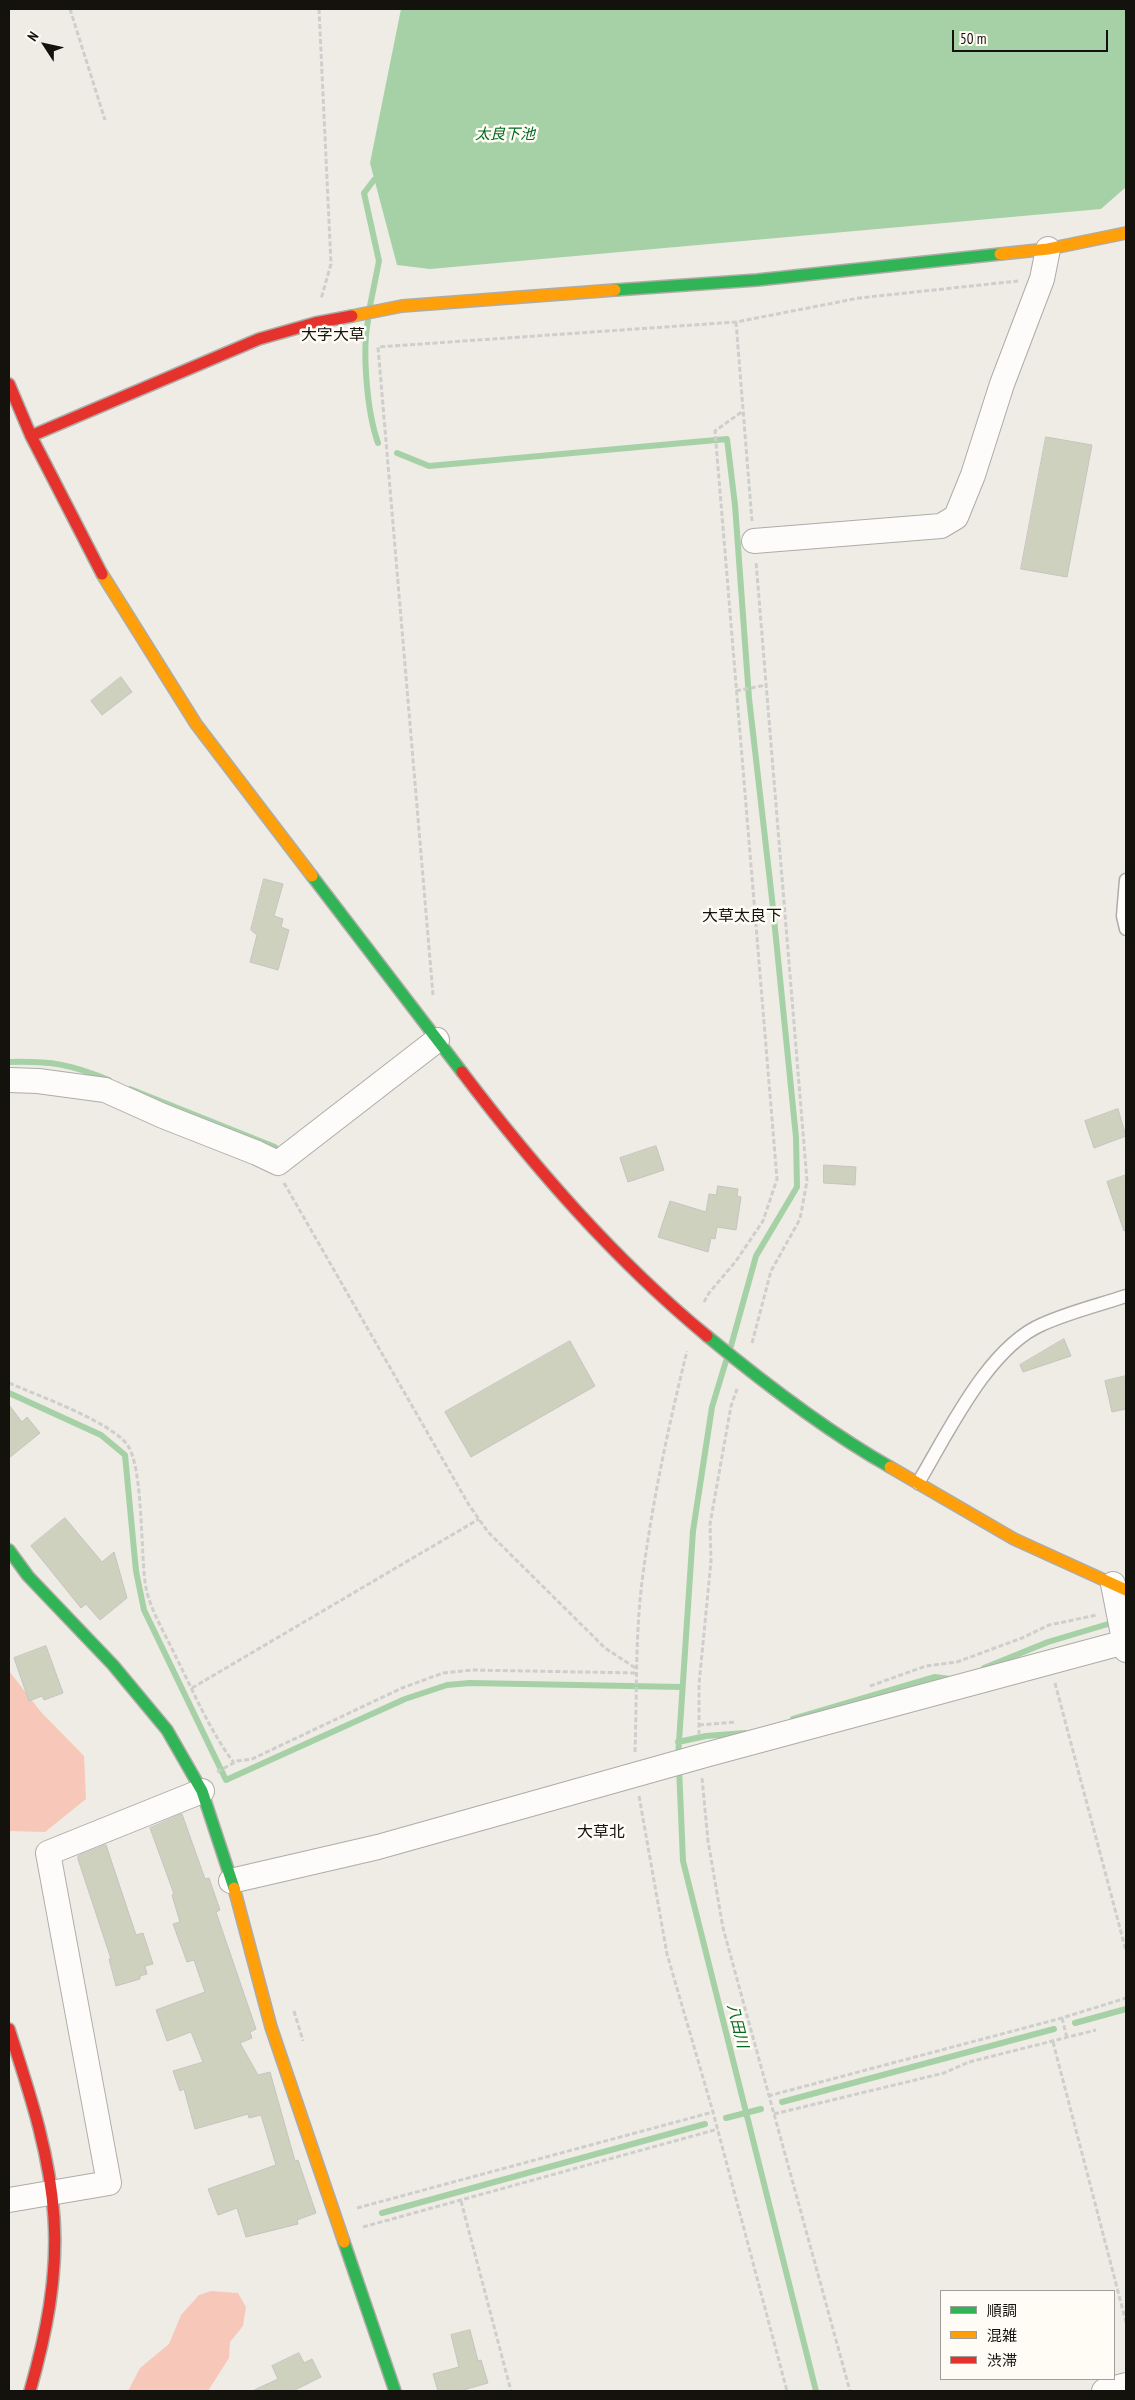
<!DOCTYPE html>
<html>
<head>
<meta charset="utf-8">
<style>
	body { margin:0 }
	#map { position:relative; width:1135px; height:2400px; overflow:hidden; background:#efece5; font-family:"PT Sans Narrow","Noto Sans JP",sans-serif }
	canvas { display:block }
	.frame { position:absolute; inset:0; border:10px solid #13120d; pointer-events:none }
	.legend { position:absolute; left:940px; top:2290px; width:175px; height:90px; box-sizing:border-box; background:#fefcf4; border:1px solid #a09e98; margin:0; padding:6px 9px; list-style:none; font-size:15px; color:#13120d }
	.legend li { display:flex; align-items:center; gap:10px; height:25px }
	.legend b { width:25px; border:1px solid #a09e98 }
	.north { position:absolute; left:20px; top:20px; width:50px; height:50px; -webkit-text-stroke:4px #fefcf4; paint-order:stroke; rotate:305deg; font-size:14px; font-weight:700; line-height:20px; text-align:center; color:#13120d }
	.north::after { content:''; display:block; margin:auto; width:18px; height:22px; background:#13120d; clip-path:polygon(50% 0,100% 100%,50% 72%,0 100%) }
	.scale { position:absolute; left:952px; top:30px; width:156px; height:22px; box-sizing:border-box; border:2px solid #13120d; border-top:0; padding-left:6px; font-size:15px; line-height:18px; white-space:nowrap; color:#13120d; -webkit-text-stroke:4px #fefcf4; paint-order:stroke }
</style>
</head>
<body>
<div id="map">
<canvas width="1135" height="2400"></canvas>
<div class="frame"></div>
<ul class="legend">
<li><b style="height:6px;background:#30b455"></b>順調</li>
<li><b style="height:6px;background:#ff9f0a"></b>混雑</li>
<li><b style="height:6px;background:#e5322d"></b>渋滞</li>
</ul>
<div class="north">N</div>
<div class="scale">50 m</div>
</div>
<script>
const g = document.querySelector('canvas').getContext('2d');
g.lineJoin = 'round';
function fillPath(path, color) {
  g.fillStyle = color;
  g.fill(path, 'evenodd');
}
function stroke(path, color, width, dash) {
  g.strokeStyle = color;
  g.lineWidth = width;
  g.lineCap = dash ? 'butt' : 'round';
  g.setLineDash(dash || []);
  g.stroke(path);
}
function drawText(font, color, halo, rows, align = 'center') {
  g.font = font + ' "PT Sans Narrow","Noto Sans JP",sans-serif';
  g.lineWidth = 5;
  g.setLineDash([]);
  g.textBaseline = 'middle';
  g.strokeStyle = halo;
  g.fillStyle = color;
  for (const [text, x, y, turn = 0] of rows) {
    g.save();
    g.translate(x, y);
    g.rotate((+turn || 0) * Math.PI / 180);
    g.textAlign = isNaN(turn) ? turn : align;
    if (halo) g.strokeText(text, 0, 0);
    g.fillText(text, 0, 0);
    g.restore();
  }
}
fillPath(new Path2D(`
	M9,1671L41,1712L84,1756L86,1799L45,1832L9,1831Z
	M211,2291L238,2293L246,2307L243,2326L230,2342L229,2358L208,2391H128L140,2368L169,2344L181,2315L199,2295Z`), '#f7c8ba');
fillPath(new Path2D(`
	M401,9H1126V187L1101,209L430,269L397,265L370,163Z`), '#a6d1a7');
stroke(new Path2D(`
	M370,306L379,261L364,193L374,180
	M368,321C362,352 367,412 378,443
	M397,453L429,466L727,439L735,505L749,698L772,899L796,1137L797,1187L756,1256L731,1346
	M9,1062C51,1061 70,1064 109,1080
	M130,1089L275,1147
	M9,1393L101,1435L125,1455L136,1571L144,1610L226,1780L405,1699L447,1685L470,1683L682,1687
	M984,1668L1048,1642L1108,1624
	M793,1719L935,1677L951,1679
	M678,1742L706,1736L745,1733
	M678,1757L693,1531L712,1407L726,1361
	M679,1767L683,1861L816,2391
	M1075,2023L1126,2009
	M782,2102L1054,2029
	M726,2118L761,2109
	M382,2213L705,2124`), '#a6d1a7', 6);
const building = new Path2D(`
	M1046,437L1092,445L1067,577L1021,569Z
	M121,677L132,692L102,715L91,701Z
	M264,879L283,884L274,916L283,919L281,927L289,930L278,970L250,962L257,935L251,930Z
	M1118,1109L1126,1136L1094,1148L1085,1121Z
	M656,1146L664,1170L628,1182L620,1158Z
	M824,1165L856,1167L855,1185L824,1183Z
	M1126,1175V1230L1124,1231L1107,1182Z
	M718,1186L738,1189L737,1196L741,1197L736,1230L717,1227L715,1239L711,1238L708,1252L658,1237L670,1201L706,1212L709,1194L716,1195Z
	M1064,1339L1071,1356L1023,1372L1020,1365Z
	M570,1341L595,1386L471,1457L445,1412Z
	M1126,1376V1409L1112,1412L1105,1381Z
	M9,1405L22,1422L27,1417L40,1433L9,1458Z
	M65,1518L102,1562L114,1552L127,1598L100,1620L86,1604L81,1608L31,1546Z
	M46,1646L63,1693L44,1700L42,1696L29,1701L14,1658Z
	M182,1814L205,1879L209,1878L220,1910L216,1912L256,2029L250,2032L252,2038L240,2043L258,2075L270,2072L295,2161L298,2160L316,2213L297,2220L298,2224L246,2237L237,2208L218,2215L208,2189L276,2165L261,2115L249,2118L248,2114L195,2129L184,2089L180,2091L173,2071L203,2062L191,2032L167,2041L156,2010L205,1992L194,1960L187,1962L173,1924L180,1922L172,1895L174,1894L150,1828Z
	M106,1845L136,1935L143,1933L153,1964L145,1966L147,1974L140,1976V1979L116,1986L109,1959H111L78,1859V1856Z
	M470,2330L478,2361L481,2360L488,2383L460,2391H438L433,2374L459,2367L451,2335Z
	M299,2353L304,2363L312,2359L321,2377L293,2391H252L278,2379L272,2366Z`);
fillPath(building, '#cfd1bf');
stroke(building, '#c4c4be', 1);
const lane = new Path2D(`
	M1126,880L1123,916L1126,929
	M918,1483C948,1433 988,1347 1043,1324C1070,1312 1099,1305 1126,1296`);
const street = new Path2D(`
	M754,541L941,526L956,517L973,475L1002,384L1042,279L1048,249
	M9,1080L38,1081L105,1090L163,1116L257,1153L278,1163L437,1040
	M1113,1584L1126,1650
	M231,1881L378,1847L709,1754L1125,1642
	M9,2200L109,2183L48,1853L202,1791
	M1104,2391L1126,2385`);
const fast = new Path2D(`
	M615,290L757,280L1000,254
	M312,876L462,1072
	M707,1336C764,1383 826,1431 890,1467
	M9,1550L28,1576L113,1665L167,1730L202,1791L234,1888
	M344,2242L395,2391`);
const slow = new Path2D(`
	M1000,254L1048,249L1126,233
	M352,316L402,306L615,290
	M102,574L196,724L312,876
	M890,1467L1014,1539L1126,1590
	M234,1888L271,2027L344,2242`);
const jam = new Path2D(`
	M9,384L31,436L102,574
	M31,436L259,339L315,323L352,316
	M462,1072C535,1168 614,1259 707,1336
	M9,2029C29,2091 50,2153 54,2218C58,2277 46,2335 30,2391`);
stroke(lane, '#aeaca7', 15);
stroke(street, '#aeaca7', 26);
stroke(fast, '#aeaca7', 14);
stroke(slow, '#aeaca7', 14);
stroke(jam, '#aeaca7', 14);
stroke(new Path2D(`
	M70,9L105,120
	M319,9L331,264L321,299
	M736,322L752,521
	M736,691L766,685
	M433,995L378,347L736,322L859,298L1018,281
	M284,1183L469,1505L488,1532L605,1648L637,1669
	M704,1302L709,1293L736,1261L763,1221L777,1179L715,431L743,411
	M752,1343L771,1271L800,1219L807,1181L756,562
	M9,1383C39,1396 106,1420 126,1443C144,1463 140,1556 146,1588C151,1612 166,1635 176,1657C194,1693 210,1731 234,1763
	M1055,1683L1126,1951
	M870,1686L926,1666L957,1662L1022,1638L1049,1625L1097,1615
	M192,1688L479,1519
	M699,1725L736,1722
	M699,1735V1684L711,1561L710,1524L731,1406L737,1389
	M635,1752C637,1693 635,1632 643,1574C653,1498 669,1424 687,1351
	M217,1772L237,1761L252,1759L402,1688L443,1673L472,1670L637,1673
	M702,1778L708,1841L723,1928L850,2391
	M639,1796L667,1954L713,2112L787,2391
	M294,2011L303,2041
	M1062,2018L1067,2038
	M1053,2042L1126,2322
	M768,2096L1062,2018L1126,1998
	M774,2114L944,2073L969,2062L1096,2030
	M461,2201L511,2391
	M357,2208L713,2112
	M363,2227L718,2129`), '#cececc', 3, [5, 2.5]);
stroke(lane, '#fdfcfb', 12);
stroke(street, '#fdfcfb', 24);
stroke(fast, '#30b455', 11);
stroke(slow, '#ff9f0a', 11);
stroke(jam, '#e5322d', 11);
drawText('italic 15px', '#026922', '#fefcf4', [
	["太良下池",505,135],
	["八田川",737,2026,76]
]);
drawText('16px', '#13120d', '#fefcf4', [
	["大字大草",333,335],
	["大草太良下",742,916],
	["大草北",601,1832]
]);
</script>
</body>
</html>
